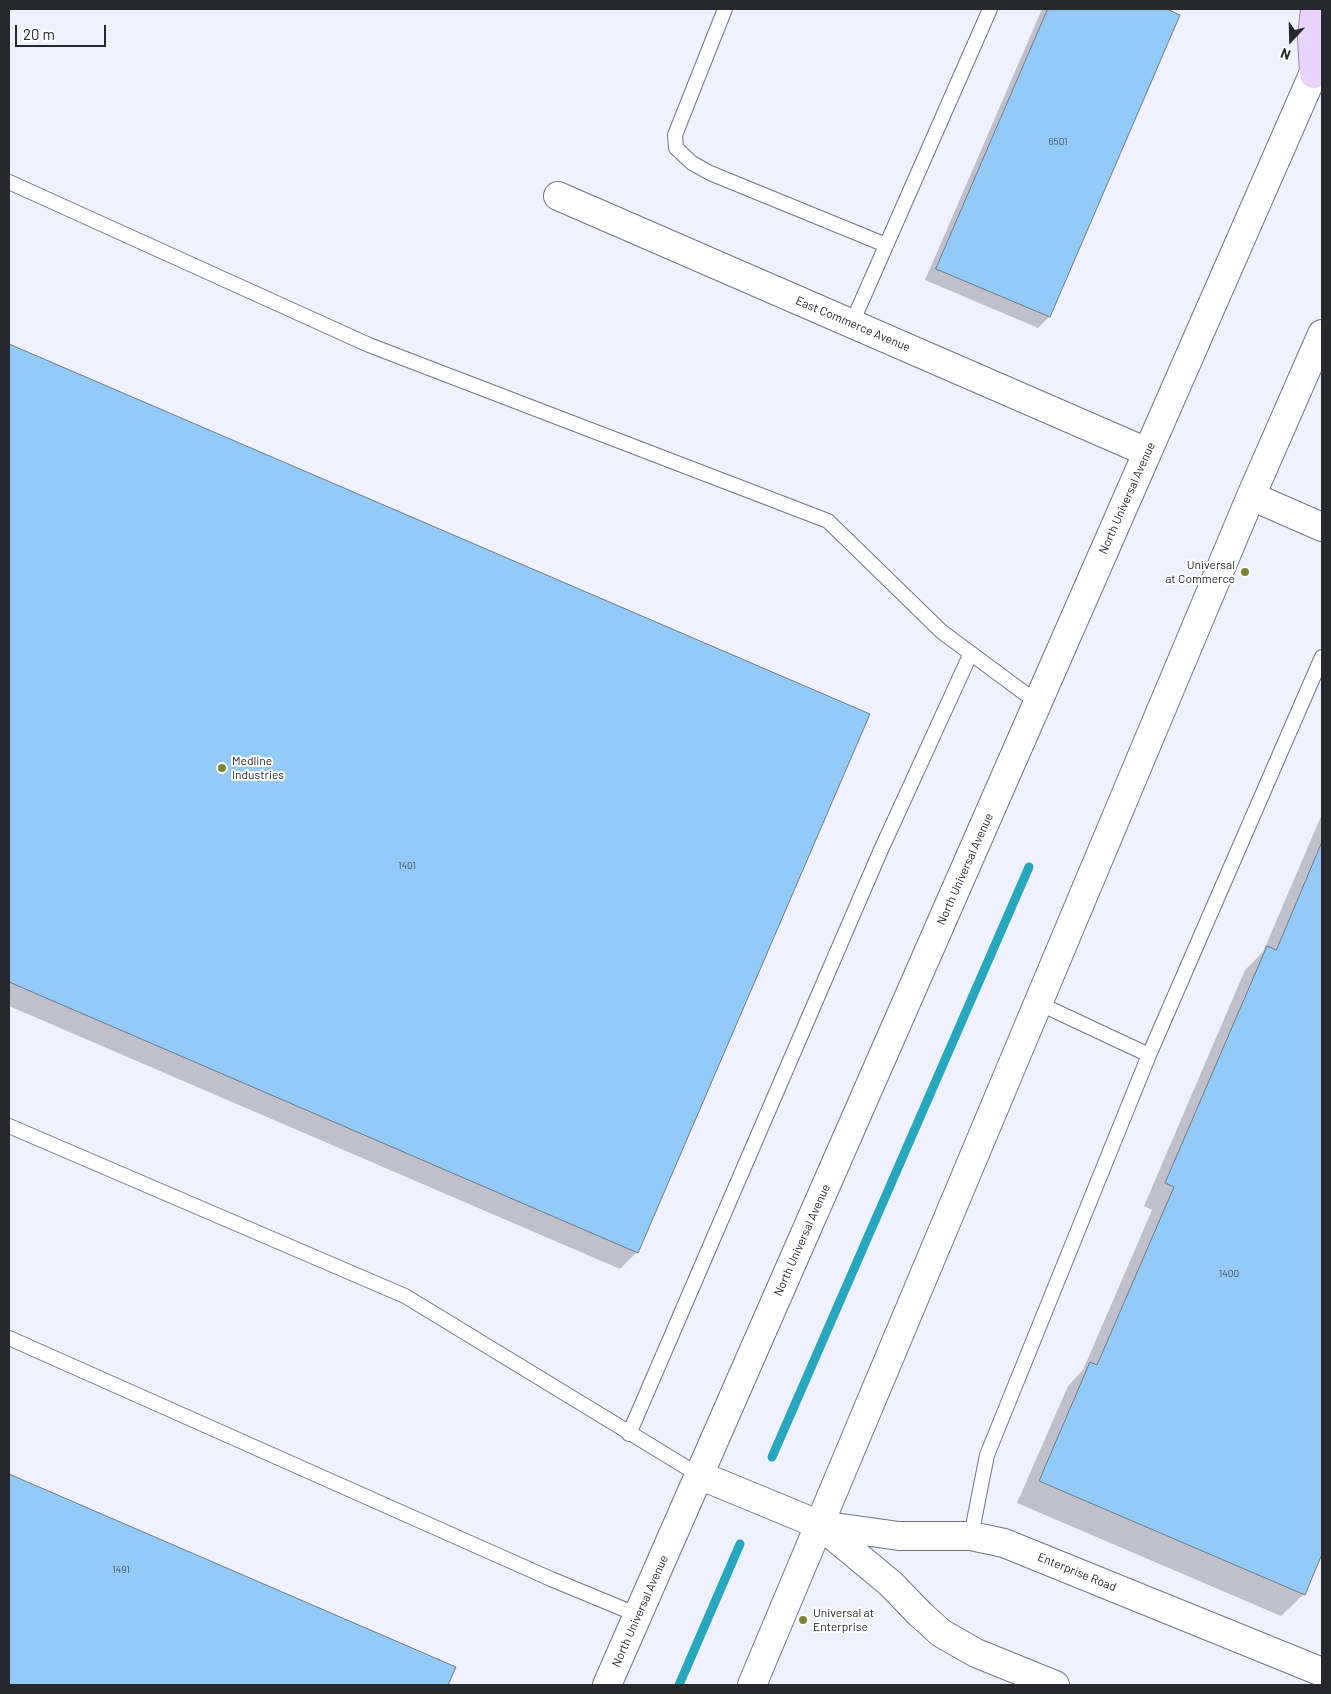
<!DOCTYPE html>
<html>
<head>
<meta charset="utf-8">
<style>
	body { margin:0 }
	#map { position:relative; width:1331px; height:1694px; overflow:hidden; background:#eff1fe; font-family:Barlow,sans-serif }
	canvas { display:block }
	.frame { position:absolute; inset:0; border:10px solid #27282f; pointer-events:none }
	.north { position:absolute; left:1266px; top:15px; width:50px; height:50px; -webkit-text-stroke:4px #fff; paint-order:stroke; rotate:201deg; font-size:14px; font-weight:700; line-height:20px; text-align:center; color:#27282f }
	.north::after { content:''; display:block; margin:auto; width:18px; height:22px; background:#27282f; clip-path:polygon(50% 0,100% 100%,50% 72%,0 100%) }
	.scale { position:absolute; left:15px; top:25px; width:91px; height:22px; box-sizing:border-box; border:2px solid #27282f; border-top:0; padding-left:6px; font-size:15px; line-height:18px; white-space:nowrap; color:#27282f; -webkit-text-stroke:4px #fff; paint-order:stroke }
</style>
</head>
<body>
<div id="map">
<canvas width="1331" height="1694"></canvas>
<div class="frame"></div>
<div class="north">N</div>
<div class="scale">20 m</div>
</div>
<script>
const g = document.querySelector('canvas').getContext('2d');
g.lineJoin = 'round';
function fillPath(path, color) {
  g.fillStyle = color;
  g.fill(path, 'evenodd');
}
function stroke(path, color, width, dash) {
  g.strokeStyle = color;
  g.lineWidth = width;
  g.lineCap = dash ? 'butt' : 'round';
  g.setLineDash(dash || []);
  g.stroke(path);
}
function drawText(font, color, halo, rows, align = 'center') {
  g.font = font + ' Barlow,sans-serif';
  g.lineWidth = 4;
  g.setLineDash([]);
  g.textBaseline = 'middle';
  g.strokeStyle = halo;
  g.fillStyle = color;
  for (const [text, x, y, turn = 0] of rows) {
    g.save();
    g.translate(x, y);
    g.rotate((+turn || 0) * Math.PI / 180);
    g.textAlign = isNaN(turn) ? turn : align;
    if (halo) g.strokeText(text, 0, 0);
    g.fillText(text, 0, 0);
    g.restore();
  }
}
fillPath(new Path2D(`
	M1042,9H1163L1179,15L1049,317L1038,328L925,280Z
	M9,345L868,715L637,1252L620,1269L9,1006Z
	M1322,814V1551L1304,1594L1281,1616L1017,1503L1068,1386L1083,1370L1152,1210L1144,1206L1245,970L1263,952Z
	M9,1475L455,1668L447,1685H9Z`), '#0003');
stroke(new Path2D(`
	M772,1457L1029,867
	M679,1685L740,1544`), '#26a7bd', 9);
const building = new Path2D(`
	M1048,9H1167L1180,15L1050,317L936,269Z
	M9,344L870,714L638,1253L9,982Z
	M1322,842V1554L1305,1595L1039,1481L1090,1362L1097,1365L1174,1187L1165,1183L1267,946L1276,950Z
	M9,1474L456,1667L448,1685H9Z`);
fillPath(building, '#93caf8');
stroke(building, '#6b7a87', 1);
const lane = new Path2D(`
	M725,9L675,135L676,148L692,163L710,173L886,245
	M9,182L369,345L828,521L942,632L1038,703
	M852,323L990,9
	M1038,1003L1149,1055
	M9,1126L405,1296L699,1475
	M9,1338L551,1579L638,1615
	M629,1434L880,852L971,653
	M971,1536L987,1455L1149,1055L1322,657`);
const street = new Path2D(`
	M558,196L1147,452
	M1251,496L1322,527
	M699,1475L820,1525L899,1536H971L1004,1543L1322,1672
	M820,1525L891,1584L920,1614L941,1633L976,1653L1055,1685
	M607,1685L1322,54
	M752,1685L1251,496L1322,334`);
const primary = new Path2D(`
	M1314,74L1312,37L1315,9`);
stroke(lane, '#717485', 16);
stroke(street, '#717485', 30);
stroke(primary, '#9d84b1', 30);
stroke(lane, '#fff', 14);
stroke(street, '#fff', 28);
stroke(primary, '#ead3fa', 28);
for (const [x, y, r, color] of [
	[1245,572,5,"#7c832e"],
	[222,768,5,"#7c832e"],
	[803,1620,5,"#7c832e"]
]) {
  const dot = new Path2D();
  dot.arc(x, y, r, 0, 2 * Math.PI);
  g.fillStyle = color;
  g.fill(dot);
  stroke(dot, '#fff', 2);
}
drawText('10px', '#425061', null, [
	["6501",1058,142],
	["1401",407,866],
	["1400",1229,1274],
	["1491",121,1570]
]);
drawText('12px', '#27282f', '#fff', [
	["East Commerce Avenue",853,324,23],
	["North Universal Avenue",1127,498,-66],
	["North Universal Avenue",965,869,-66],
	["North Universal Avenue",802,1240,-66],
	["Enterprise Road",1077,1572,22],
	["North Universal Avenue",640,1611,-66]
]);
drawText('12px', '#27282f', '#fff', [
	["Universal",1235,565,"right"],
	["at Commerce",1235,579,"right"],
	["Medline",232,761],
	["Industries",232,775],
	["Universal at",813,1613],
	["Enterprise",813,1627]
], 'left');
</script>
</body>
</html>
